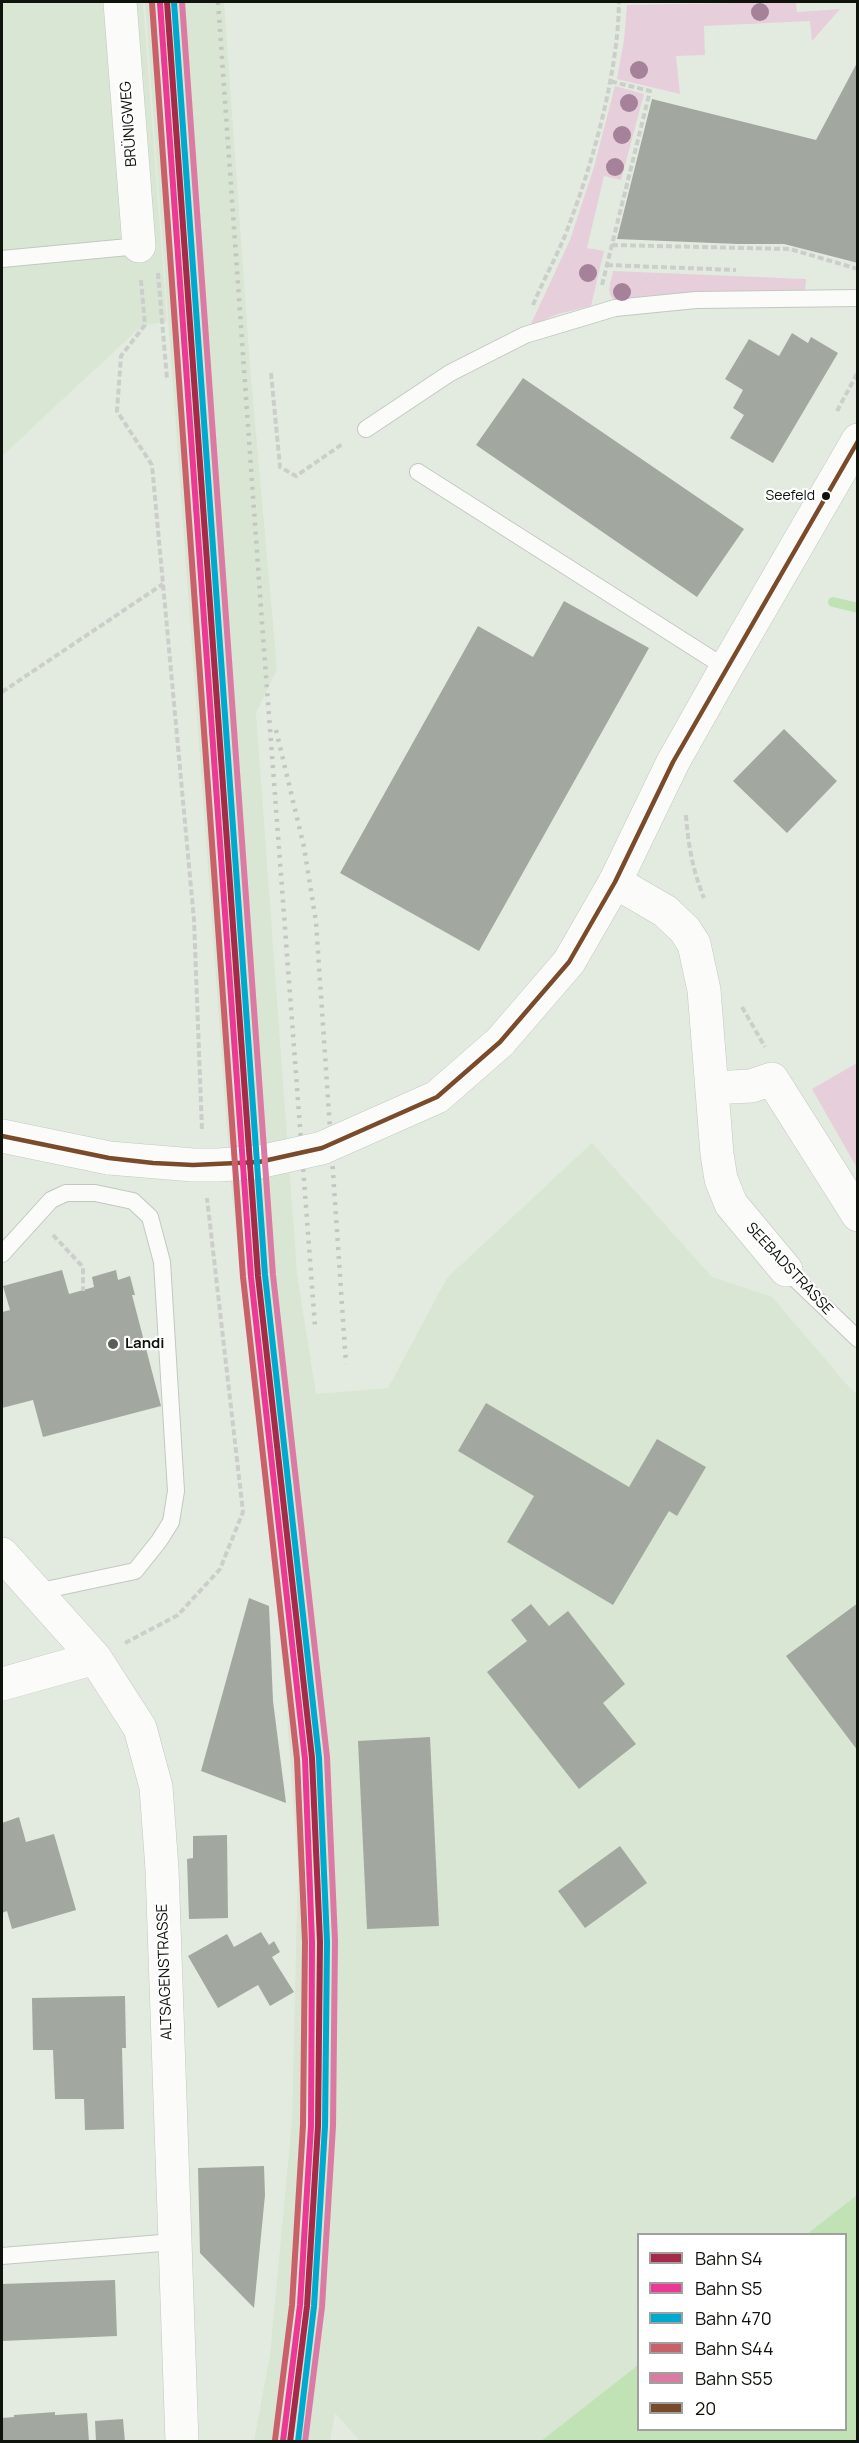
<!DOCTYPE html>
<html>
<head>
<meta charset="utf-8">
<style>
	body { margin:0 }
	#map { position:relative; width:859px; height:2443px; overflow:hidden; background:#e3ebe0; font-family:Manrope,sans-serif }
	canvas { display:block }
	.frame { position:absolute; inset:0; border:3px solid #0e130c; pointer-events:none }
	.legend { position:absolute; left:637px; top:2233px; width:210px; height:198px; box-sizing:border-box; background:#fff; border:2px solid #9fa19e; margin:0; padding:8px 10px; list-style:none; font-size:18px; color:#0e130c }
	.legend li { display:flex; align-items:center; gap:12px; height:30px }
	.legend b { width:30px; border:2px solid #9fa19e }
</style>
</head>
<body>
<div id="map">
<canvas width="859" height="2443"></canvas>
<div class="frame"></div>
<ul class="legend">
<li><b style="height:8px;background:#a62b48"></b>Bahn S4</li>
<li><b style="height:8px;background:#ed3895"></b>Bahn S5</li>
<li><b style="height:8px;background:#00a9ce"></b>Bahn 470</li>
<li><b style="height:8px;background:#ca606a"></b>Bahn S44</li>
<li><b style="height:8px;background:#db7ba4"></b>Bahn S55</li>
<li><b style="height:8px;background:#7a4b2a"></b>20</li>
</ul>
</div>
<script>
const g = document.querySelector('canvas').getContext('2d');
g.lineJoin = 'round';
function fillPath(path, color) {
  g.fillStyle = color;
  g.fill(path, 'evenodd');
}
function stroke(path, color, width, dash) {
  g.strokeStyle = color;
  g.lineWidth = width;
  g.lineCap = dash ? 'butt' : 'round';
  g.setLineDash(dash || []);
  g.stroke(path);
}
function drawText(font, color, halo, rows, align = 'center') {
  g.font = font + ' Manrope,sans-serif';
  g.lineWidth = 4.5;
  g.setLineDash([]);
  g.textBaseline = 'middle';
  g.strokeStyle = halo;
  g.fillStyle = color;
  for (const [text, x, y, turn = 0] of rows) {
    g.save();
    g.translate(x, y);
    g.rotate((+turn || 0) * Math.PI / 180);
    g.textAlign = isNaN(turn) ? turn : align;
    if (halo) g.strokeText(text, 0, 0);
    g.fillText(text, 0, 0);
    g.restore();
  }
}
fillPath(new Path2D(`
	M2,2H143L167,322L145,325L135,332L2,456Z
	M145,2H224L250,366L277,669L256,713L297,1274L316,1394L388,1388L447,1278L592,1143L712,1277L772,1297L849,1387L857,1394V2195L807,2234H638V2365L541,2441H360L335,2413L330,2441H254L270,2355L292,2121L298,1867L284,1675L231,1184Z`), '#d8e6d3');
fillPath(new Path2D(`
	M796,2L797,12L840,9L812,41L810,21L704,26L705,55L676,56L680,94L617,79L624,40L627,5Z
	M615,86L644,94L621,180L604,176L587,248L604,251L591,306L558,314L530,326L570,240L594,167Z
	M613,271L806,279L805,292L618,302C604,295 611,283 613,271Z
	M857,1063V1168L812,1089Z`), '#e6cfdb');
fillPath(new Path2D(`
	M857,2195V2441H541L638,2365V2430H846V2234H807Z`), '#c1e2b5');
stroke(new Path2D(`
	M833,602L858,608`), '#c1e2b5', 10);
fillPath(new Path2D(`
	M858,61V263L784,244H738L617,239L652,99L816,140Z
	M792,333L808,343L811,337L838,353L773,463L730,438L744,415L733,408L743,390L725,379L749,339L779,356Z
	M523,378L744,529L697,597L476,445Z
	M564,601L649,648L479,951L340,873L478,626L533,657Z
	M784,729L837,781L787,833L733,781Z
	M62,1270L69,1294L94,1287L92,1277L116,1270L118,1280L130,1276L135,1295H132L161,1406L43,1437L33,1400L2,1408V1312L10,1310L3,1286Z
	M486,1403L629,1487L657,1439L706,1467L677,1516L669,1511L613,1605L507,1542L534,1496L458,1451Z
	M249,1598L269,1606L273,1701L286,1803L201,1771Z
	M858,1603V1751L786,1656Z
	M531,1604L549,1626L568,1611L625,1684L603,1703L636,1744L579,1789L487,1672L527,1641L511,1620Z
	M430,1737L439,1926L367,1929L358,1741Z
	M19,1817L26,1842L54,1834L76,1910L12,1929L7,1911L2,1913V1823Z
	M227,1835L228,1918L189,1919L187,1859L193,1858V1836Z
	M620,1846L647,1883L585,1928L558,1891Z
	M261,1932L269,1945L274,1941L280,1952L272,1957L294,1992L270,2006L258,1985L218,2008L188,1956L227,1934L234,1947Z
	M125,1996L126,2048H122L124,2129L85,2130L84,2099H55L53,2050H33L32,1998Z
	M264,2166L265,2195L254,2308L200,2253L198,2168Z
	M115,2280L117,2336L2,2341V2284Z
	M55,2412V2415L87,2413L89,2442H2V2418L14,2417V2415Z
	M123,2419L125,2442H96L95,2421Z`), '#a2a8a0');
const lane = new Path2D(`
	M2,259L139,246
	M366,429L450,373L525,335L615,308L696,300L858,298
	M418,472L726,668
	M2,1254L51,1200L66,1193H95L133,1201L150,1217L162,1262L176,1491L171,1522L159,1541L135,1571L36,1592
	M786,1270L858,1339
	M2,2256L174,2242`);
const street = new Path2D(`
	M120,2L139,246
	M615,882L665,911L685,930L694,944L704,990L717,1154L721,1179L731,1204L786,1270
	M712,1088L751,1086L772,1079L858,1215
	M2,1554L95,1658L140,1728L156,1787L162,1869L182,2442
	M2,1684L95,1658`);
const secondary = new Path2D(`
	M500,1042L569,962L615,882L673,762L726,668L858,440
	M2,1136L109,1158`);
stroke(lane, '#c2c8c0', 18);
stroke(street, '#c2c8c0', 34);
stroke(secondary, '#c2c8c0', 34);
stroke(new Path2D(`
	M612,245L790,249L858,269
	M607,265L736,270
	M158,273L167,379
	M141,280L145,325L121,356L117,411L152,465L194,920L202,1131
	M602,285L650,91L609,81
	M533,305C544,278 559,253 569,225C594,159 618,72 619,2
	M271,373L280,467L296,476L344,443
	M837,411L858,372
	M2,692L163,584
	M686,815C688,845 693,871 704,898
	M742,1007L765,1047
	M53,1235L83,1267V1291
	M125,1643L178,1615L220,1569L243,1512L207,1198`), '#cccecb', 4, [6, 3]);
stroke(lane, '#fbfcfa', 16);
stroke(street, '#fbfcfa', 33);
stroke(secondary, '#fbfcfa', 33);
stroke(new Path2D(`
	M218,2L262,623L315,1326
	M276,730L304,847L316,922L346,1364`), '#c4c6c4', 4.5, [3, 6]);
const secondaryBridge = new Path2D(`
	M109,1158L193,1165H219L259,1162L322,1148L437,1097L500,1042`);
stroke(secondaryBridge, '#c2c8c0', 34, []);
stroke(secondaryBridge, '#fbfcfa', 33);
stroke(new Path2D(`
	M2,1136L109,1158L153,1163L193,1165L259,1162L322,1148L437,1097L500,1042L569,962L615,882L673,762L858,441`), '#7a4b2a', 4.5);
stroke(new Path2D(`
	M167,2L258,1276L312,1758L320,1942L318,2126L307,2306L290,2442`), '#a62b48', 6);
stroke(new Path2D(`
	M160,3L251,1277L305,1759L312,1942L311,2126L300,2305L283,2441`), '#ed3895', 6);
stroke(new Path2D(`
	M174,2L265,1275L319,1758L327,1942L325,2126L314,2306L298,2442`), '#00a9ce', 6);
stroke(new Path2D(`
	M152,3L243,1277L297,1759L305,1942L303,2125L292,2305L275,2440`), '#ca606a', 6);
stroke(new Path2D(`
	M182,2L273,1275L327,1757L335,1941L333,2126L322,2307L305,2442`), '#db7ba4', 6);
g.fillStyle = '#a6819a';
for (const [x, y] of [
	[760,12],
	[639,70],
	[629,103],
	[622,135],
	[615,167],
	[588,273],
	[622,292]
]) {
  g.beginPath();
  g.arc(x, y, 9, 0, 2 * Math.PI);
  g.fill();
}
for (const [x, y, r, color] of [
	[826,496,5,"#0e130c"],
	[113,1344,6,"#595f56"]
]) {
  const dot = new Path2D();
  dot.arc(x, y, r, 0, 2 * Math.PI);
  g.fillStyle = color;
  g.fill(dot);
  stroke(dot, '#fff', 2);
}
drawText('14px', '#0e130c', '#fff', [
	["Seefeld",815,496]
], 'right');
drawText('15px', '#0e130c', '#fff', [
	["BRÜNIGWEG",129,124,-94],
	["SEEBADSTRASSE",789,1269,47],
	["ALTSAGENSTRASSE",165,1972,-92]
]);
drawText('bold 15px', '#0e130c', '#fff', [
	["Landi",125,1344]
], 'left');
</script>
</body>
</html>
